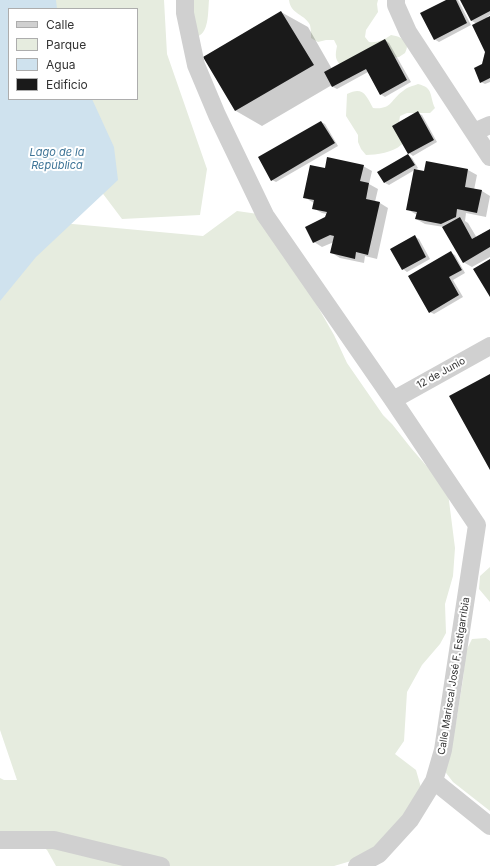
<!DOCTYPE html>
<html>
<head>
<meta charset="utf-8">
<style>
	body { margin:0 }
	#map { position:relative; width:490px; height:866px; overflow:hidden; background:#fff; font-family:Inter,sans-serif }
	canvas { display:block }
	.legend { position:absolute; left:8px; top:8px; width:130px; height:92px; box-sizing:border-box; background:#fff; border:1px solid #adadad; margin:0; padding:5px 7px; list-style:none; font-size:12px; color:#333 }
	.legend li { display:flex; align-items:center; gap:8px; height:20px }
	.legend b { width:20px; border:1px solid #adadad }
</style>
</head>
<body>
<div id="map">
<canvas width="490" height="866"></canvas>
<ul class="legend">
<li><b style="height:5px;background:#d0d0d0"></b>Calle</li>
<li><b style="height:11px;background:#e6ecdf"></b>Parque</li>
<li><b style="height:11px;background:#cfe2ee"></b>Agua</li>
<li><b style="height:11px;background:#1a1a1a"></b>Edificio</li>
</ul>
</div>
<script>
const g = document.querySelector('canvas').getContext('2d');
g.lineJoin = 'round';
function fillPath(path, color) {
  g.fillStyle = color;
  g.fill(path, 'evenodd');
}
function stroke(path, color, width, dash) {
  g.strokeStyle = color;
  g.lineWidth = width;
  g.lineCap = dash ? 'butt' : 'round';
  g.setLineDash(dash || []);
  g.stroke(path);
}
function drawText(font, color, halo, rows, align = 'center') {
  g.font = font + ' Inter,sans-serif';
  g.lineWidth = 4;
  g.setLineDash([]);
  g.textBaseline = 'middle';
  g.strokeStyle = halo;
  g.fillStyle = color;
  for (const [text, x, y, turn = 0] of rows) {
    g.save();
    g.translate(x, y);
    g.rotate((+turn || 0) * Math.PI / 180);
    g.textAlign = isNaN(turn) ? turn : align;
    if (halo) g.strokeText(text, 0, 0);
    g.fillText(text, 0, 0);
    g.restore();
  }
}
fillPath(new Path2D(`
	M13,0H164L167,54L207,169L200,215L122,219L42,113L39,99H137V9H16Z
	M179,0H209C208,10 209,30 200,35C198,37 196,37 194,38Z
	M289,0H378L377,4L378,12L366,30L365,37L369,42C377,43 384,40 391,35C397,36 406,38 407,46C407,48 406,51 405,53L399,57L341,66C335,59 335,56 337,46L334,40H326L318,42L311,38C311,34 311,29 310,25C305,14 291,15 289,0Z
	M418,84C434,88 429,95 435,108L430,113H407L400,116L399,122L405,140C404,142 403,144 401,145C394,152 376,155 366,155L361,149L358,142V135L346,116L347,94C363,86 366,95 373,108C392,110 390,100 403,91C407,87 413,86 418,84Z
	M237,211L265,215L334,335L347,363L383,415L392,424L411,448L430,470L448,493L455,548L453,576L445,604L446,633L440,644L422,665L407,692L404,741L395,754L416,770L424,798L404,838L351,861L334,866H56L47,850L25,832L0,837V778L4,780H17L0,730V255L40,221L203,236Z
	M490,567V602L479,589L480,576Z
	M486,638L490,641V811L453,782L443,769L456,723L463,679L466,651L472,639Z`), '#e6ecdf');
fillPath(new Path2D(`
	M0,0H56L57,9H9V99H92L114,147L118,180L36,257L0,301Z`), '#cfe2ee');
fillPath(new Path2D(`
	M448,0H458L471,25L439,42L434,39Z
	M461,0H490V15L487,17L488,19L490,18V82L485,84L481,82L483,65L486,52L477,24L472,21Z
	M281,12L308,27L332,69L385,40L389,43L411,82L385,97L380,94L368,72L337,89L333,87L332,85L262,126L236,111L204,57Z
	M418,113L422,115L437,142L413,156L409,153Z
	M321,122L325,124L338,146L276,182L272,180Z
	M408,155L412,158L418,168L389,185L385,183Z
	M363,166L372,171L369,184L378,189L375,202L380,203L388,208L377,259L365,256L364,263L340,258L332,253L334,242L322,247L314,242L326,218L327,214L322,213L313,208L314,203L304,197L325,169Z
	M468,170L477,175L474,190L482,191L490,196L486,217L466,213L465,221L468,223L477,238L490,230V257L472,267L463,262L444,227L425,224L416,219L417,215L407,209L425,173Z
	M415,237L419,239L430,259L407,272L403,269Z
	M451,253L455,255L465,273L453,280L463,297L434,314L430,312Z`), '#0003');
fillPath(new Path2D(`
	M446,0H456L467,23L434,40L420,13Z
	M460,0H490V11L471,21Z
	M281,11L314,65L235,111L203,57Z
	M490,16V78L480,83L474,68L482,64L485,52L472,25Z
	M385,39L407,80L380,95L366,69L332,87L324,72Z
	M418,111L434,140L408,154L392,126Z
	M321,121L335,143L271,181L258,157Z
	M408,154L415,165L384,183L377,172Z
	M327,157L364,165L360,181L369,183L366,199L380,202L368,255L356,252L355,259L330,253L334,236L330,235L313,243L305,227L325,217L327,212L312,209L314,200L303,198L310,165L325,168Z
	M426,161L468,169L465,187L482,190L477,213L457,209L456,217L441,224L415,219L417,212L406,210L414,169L424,171Z
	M460,217L472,239L490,229V247L463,263L442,227Z
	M415,235L426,257L402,270L390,249Z
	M451,251L462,270L449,277L459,295L429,313L408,276Z
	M490,259V297L473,269Z
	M490,374V470L449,396Z`), '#1a1a1a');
stroke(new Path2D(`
	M185,0V13L196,65L217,115L265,215L393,400L477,525
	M396,0V5L408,32L490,157
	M474,132L490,125
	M393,400L490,346
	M434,781L490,826
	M0,840H54L161,866
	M357,866L379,854L410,820L434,781L443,750L477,525`), '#d0d0d0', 18);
drawText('10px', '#333', '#fff', [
	["12 de Junio",441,373,-29],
	["Calle Mariscal José F. Estigarribia",454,676,-81]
]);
drawText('italic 11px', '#3f7597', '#fff', [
	["Lago de la",57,153],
	["República",57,166]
]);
</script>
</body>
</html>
